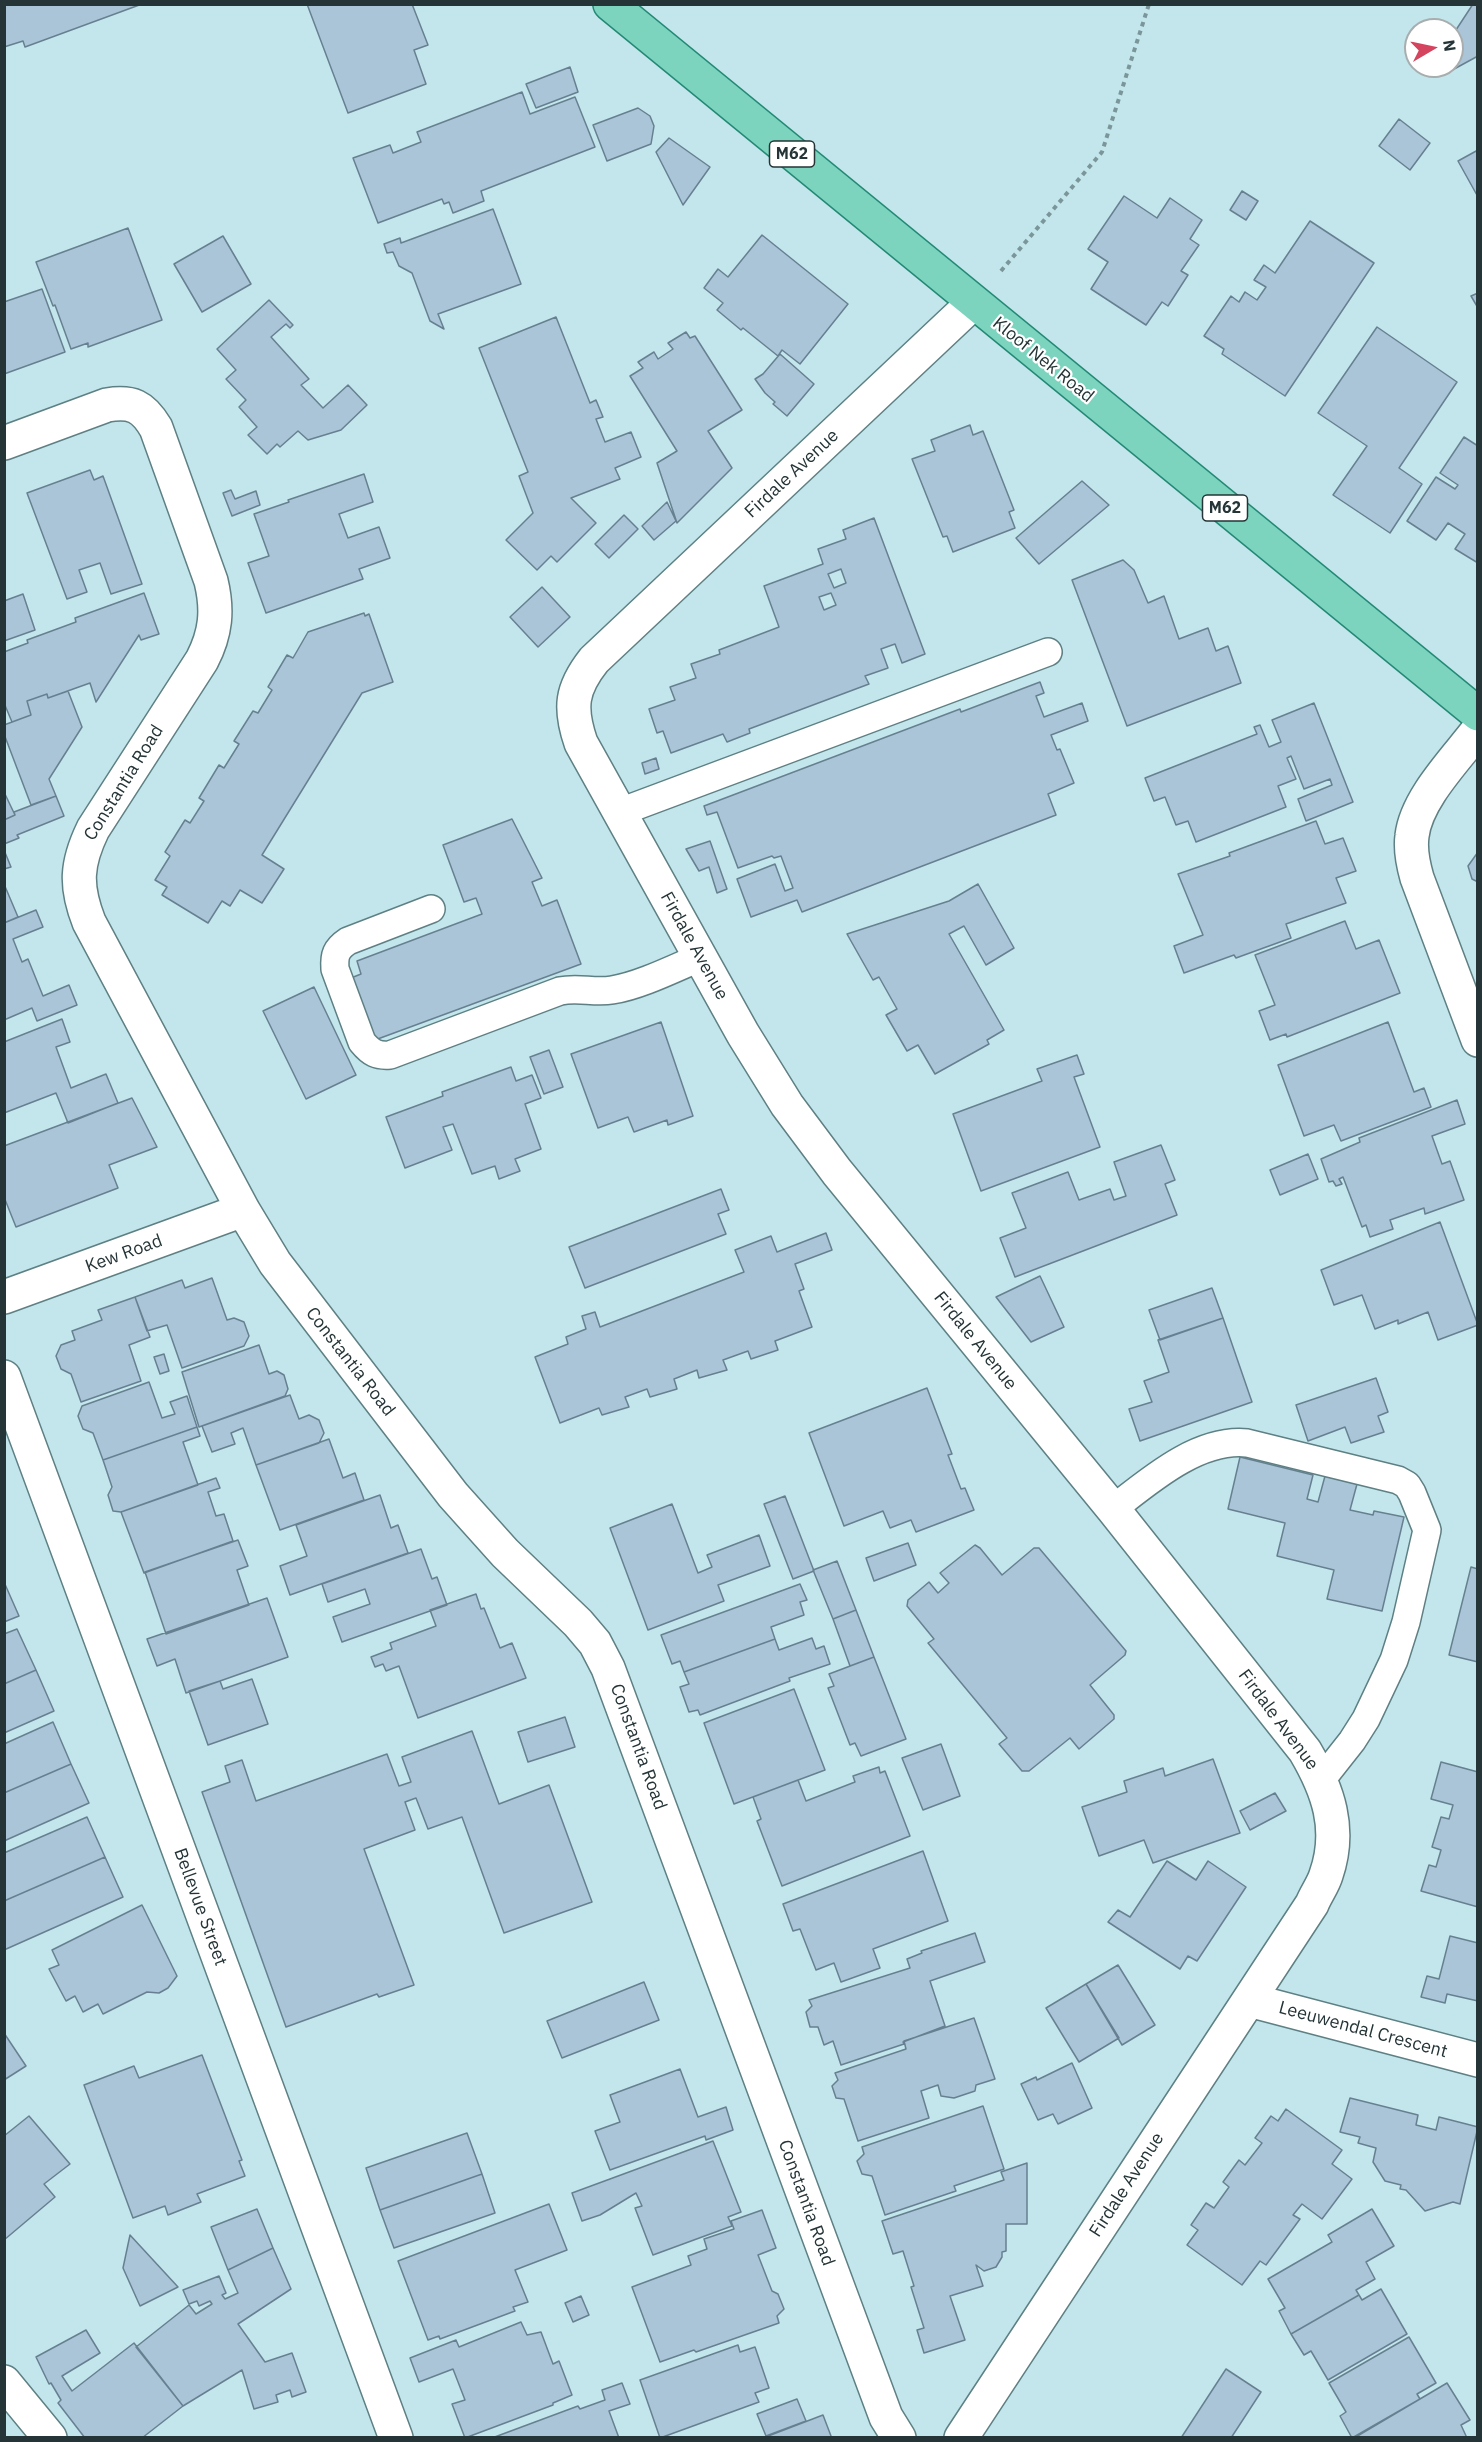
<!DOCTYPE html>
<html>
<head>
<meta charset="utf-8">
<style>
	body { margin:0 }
	#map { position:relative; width:1482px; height:2442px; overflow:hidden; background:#c2e6eb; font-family:"IBM Plex Sans",sans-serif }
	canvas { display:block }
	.frame { position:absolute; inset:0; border:6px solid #253436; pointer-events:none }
	.north { position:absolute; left:1404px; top:18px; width:60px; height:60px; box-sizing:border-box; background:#fff; border:2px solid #a8aeaf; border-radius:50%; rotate:81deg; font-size:16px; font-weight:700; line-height:24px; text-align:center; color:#253436 }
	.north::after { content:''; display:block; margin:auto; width:21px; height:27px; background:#d4445f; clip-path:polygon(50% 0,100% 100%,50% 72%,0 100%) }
</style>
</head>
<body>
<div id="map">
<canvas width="1482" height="2442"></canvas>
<div class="frame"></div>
<div class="north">N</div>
</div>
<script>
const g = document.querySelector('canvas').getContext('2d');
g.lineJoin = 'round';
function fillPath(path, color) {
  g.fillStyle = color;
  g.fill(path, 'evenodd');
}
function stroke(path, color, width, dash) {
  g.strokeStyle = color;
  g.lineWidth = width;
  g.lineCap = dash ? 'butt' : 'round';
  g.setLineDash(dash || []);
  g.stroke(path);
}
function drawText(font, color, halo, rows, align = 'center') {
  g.font = font + ' "IBM Plex Sans",sans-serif';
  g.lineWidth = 4.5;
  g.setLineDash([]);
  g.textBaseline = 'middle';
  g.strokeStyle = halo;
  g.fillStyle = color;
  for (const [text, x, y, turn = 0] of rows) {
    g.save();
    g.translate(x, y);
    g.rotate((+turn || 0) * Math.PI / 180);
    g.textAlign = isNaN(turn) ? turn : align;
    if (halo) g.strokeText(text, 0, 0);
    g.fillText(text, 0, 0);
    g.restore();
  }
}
const building = new Path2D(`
	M4,4H142L25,47L23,41L4,47Z
	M307,4H412L428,45L414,50L426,84L348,113Z
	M1473,4H1478V56L1445,74L1437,67L1452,66V44L1456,39L1452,36Z
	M570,67L578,92L536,108L526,84Z
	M522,92L530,114L575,97L595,147L481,191L484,201L453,213L449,202L444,204L442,199L378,223L353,158L390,145L393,153L421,142L417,132Z
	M638,108L650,116L654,126L651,144L607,161L593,125Z
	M1399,119L1430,143L1410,170L1379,146Z
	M669,138L710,167L683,205L656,152Z
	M1478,150V197L1458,161Z
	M1242,191L1258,201L1246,220L1230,210Z
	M1124,196L1157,218L1170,198L1202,220L1190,239L1199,245L1181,271L1188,275L1168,306L1162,302L1146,325L1091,289L1108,262L1088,249Z
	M493,209L521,284L438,314L444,329L430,321L412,273L399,266L393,252L387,253L384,244L400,238L401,243Z
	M1310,221L1374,263L1285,396L1222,354L1224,349L1204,336L1231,296L1239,302L1245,292L1257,300L1266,287L1254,280L1264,265L1275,273Z
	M128,228L162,320L88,347V343L71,349L55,305L53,306L36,262Z
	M762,235L848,304L800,364L782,350L778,356L743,328L741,330L717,310L723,303L704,288L718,269L728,277Z
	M223,236L251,284L202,312L174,264Z
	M42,289L65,352L4,374V302Z
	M1478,293V308L1471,296Z
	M269,300L293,325L290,328L286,324L271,337L309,379L301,385L323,408L348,385L367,405L341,430L308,440L298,431L280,447L277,444L267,454L248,435L257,427L239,407L246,400L226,379L236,370L217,349Z
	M556,317L590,403L596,400L603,417L596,419L605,442L631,432L641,457L615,468L620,479L571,498L596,523L557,562L551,556L537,570L506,540L533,513L519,476L528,472L479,348Z
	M1377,327L1457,382L1399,468L1422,484L1390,533L1333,495L1367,446L1318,413Z
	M686,332L690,338L695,336L742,410L708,431L732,468L677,523L657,463L677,451L630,376L643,368L638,362L654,352L658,359L673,349L668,343Z
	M780,354L814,384L787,416L773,404L775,402L765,393L755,379L763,374Z
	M970,425L973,435L983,431L1014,510L1009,512L1015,528L953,552L947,536L943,537L912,459L935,451L931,440Z
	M1464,437L1478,446V563L1455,549L1465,534L1448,523L1436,540L1407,521L1436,477L1455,489L1458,485L1440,473Z
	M90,470L94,480L103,476L142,584L111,594L100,563L79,570L87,592L67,599L27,493Z
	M364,474L373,502L339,514L348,538L379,527L390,558L359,569L363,579L266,613L248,563L269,556L254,514L289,502L288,500Z
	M1082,481L1109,505L1039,564L1016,538Z
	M231,490L235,499L256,491L260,505L232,516L223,493Z
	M667,502L676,521L654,540L642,526Z
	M624,515L638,529L609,558L595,544Z
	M874,518L925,654L902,663L895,644L881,649L888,668L865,676L869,684L749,729L750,733L727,742L723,734L671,753L663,731L657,733L649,709L675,700L670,687L696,678L691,664L720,654L719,650L779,627L764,586L823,564L818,549L846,539L843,530ZM841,569L846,583L834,588L828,574ZM831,593L836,605L824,610L819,597Z
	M1123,560L1134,570L1148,603L1164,596L1179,639L1208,628L1216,651L1228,646L1241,683L1127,726L1072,580Z
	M542,587L570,617L538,647L510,617Z
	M144,593L159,634L141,640L139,635L96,702L90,683L48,698L47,694L27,701L31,715L12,722L4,703V652L28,643L27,640L76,622L75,618Z
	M23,594L35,630L4,641V601Z
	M364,613L365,616L369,614L393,682L362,693L262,855L284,869L262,903L240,890L230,906L222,901L208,923L162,895L167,887L155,880L170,856L165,852L185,820L190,823L204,801L199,798L219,765L224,768L239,744L234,741L253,711L258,713L272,690L268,687L287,655L293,658L308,632Z
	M1040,682L1044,693L1036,696L1044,717L1082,703L1088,721L1051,735L1057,750L1060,749L1074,783L1048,794L1056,815L802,912L797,900L751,917L737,879L775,864L785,891L793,888L781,856L774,858L772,856L738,868L717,812L707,815L704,806L960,709L961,712Z
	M68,691L82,727L49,779L56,796L31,805L4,734V725L31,715L27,701L47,694L48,698Z
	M1314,703L1353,802L1306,821L1298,799L1332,785L1330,779L1304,789L1291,756L1287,758L1296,779L1278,786L1286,807L1196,842L1188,821L1176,825L1165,797L1154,801L1145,778L1257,734L1254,727L1260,725L1269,747L1281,742L1272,720Z
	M656,758L659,769L645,774L642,763Z
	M4,792L15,815L4,820Z
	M56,796L64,816L17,835L19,838L4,844V820L15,815L14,812Z
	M512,819L542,878L532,882L542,906L557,900L581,964L375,1040L351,978L361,974L357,961L482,914L476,898L464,902L443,845Z
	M1316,821L1325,844L1343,838L1356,871L1336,878L1346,903L1286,924L1291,938L1236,958L1234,955L1184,973L1174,946L1203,935L1178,874L1230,856L1229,853Z
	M710,841L727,889L717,893L709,867L699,871L686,849Z
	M4,850L11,867L4,869Z
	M1478,852V882L1472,879L1468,866Z
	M4,884L18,917L4,923Z
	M978,884L1014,948L986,965L964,926L949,934L1004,1030L987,1040L989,1044L935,1074L918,1045L907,1051L886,1015L897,1009L879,977L873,980L847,934L949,901Z
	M36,910L43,927L13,939L22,962L28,959L43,996L69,985L77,1005L37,1021L32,1008L4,1020V923Z
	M1345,921L1356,949L1379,940L1400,993L1287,1037L1286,1034L1270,1040L1259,1011L1275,1005L1255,955Z
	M314,987L356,1075L306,1099L263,1011Z
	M62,1019L70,1042L56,1047L71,1088L106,1074L118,1103L68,1123L56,1093L4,1113V1042Z
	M661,1022L693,1116L668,1125L667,1120L634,1132L628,1117L598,1128L571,1054Z
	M1388,1022L1414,1092L1424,1088L1431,1107L1341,1141L1334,1125L1304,1136L1278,1065Z
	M549,1050L563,1087L544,1094L530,1057Z
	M1077,1055L1084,1074L1074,1077L1100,1147L981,1191L953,1114L1042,1081L1037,1069Z
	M511,1067L516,1081L532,1075L541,1098L525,1104L541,1149L515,1159L520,1171L499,1179L495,1166L472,1174L453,1124L443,1127L452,1150L405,1168L386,1117L443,1096L442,1092Z
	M132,1098L157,1147L109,1165L118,1188L16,1227L4,1197V1146Z
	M1457,1100L1465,1124L1432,1136L1442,1164L1450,1161L1464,1200L1425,1214L1424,1208L1390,1220L1393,1229L1370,1237L1366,1225L1362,1227L1343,1177L1339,1179L1342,1184L1336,1186L1333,1181L1329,1182L1321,1159L1360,1142L1359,1138Z
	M1161,1145L1175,1180L1165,1184L1177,1215L1015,1277L1000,1238L1026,1228L1012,1193L1068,1172L1079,1200L1110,1189L1114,1200L1126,1196L1114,1162Z
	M1308,1154L1318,1179L1280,1195L1270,1170Z
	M721,1189L729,1210L718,1214L726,1234L585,1288L569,1247Z
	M1440,1222L1478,1325L1438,1340L1428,1312L1398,1324V1320L1375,1329L1362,1295L1334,1305L1321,1270Z
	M826,1233L832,1250L795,1264L804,1289L799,1291L812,1327L775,1341L778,1350L751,1359L748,1351L723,1360L727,1370L699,1378L697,1370L674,1379L677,1389L650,1397L647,1389L625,1397L629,1407L602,1415L599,1408L560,1423L535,1357L568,1344L566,1337L586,1329L582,1316L595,1312L600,1327L744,1272L735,1250L771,1236L777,1252Z
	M1040,1276L1064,1327L1031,1342L996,1297Z
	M212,1278L227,1320L234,1318L244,1322L249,1336L244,1346L182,1368L167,1325L147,1331L135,1297L182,1280L185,1288Z
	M1212,1288L1223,1318L1160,1340L1149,1310Z
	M135,1297L150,1337L129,1345L141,1381L81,1402L71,1374L61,1369L56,1356L61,1345L75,1340L72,1331L102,1320L98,1310Z
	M1223,1318L1252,1402L1140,1441L1129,1409L1152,1402L1144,1381L1169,1372L1158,1340Z
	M259,1345L269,1374L277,1371L284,1375L288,1389L285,1396L199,1427L182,1372Z
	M164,1354L169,1371L160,1374L154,1357Z
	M1376,1378L1388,1412L1378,1416L1384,1432L1351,1443L1345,1427L1308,1441L1296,1405Z
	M149,1382L162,1418L175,1414L170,1402L187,1396L197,1427L103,1460L93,1433L83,1429L78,1416L82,1406Z
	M927,1388L952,1454L948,1455L961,1489L965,1488L974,1510L916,1532L911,1520L890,1528L883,1511L844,1526L809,1433Z
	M290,1395L299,1419L309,1415L319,1420L324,1433L319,1443L256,1465L243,1428L231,1433L235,1444L212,1452L202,1426Z
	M197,1427L200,1436L183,1442L198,1485L121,1512L113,1511L108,1495L112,1487L103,1460Z
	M329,1439L343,1478L355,1473L364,1500L280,1530L256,1465Z
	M1240,1457L1313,1475L1307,1499L1318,1502L1325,1476L1357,1484L1350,1510L1373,1515L1374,1511L1404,1517L1382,1611L1327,1599L1334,1570L1277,1556L1285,1523L1228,1509Z
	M216,1478L220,1488L208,1492L216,1516L224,1514L233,1541L144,1573L121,1512Z
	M380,1495L391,1528L398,1525L408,1553L290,1595L280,1566L307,1556L296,1525Z
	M785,1496L814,1571L793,1579L764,1504Z
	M672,1504L698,1573L712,1567L707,1555L759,1535L770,1566L718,1585L724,1601L648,1630L610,1528Z
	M238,1540L248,1566L237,1570L249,1605L166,1634L145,1572Z
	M908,1543L916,1565L874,1581L866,1558Z
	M975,1545L980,1548L1002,1575L1034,1548H1039L1126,1651L1125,1655L1090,1685L1114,1715V1719L1079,1749L1070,1738L1029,1771H1022L999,1744L1007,1738L928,1643L934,1639L907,1606L908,1600L929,1582L938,1593L949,1583L940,1573Z
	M421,1549L432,1579L437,1577L447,1605L342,1642L333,1617L370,1604L365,1589L328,1602L322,1584Z
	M837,1561L856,1610L833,1619L813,1570Z
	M1471,1567L1478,1569V1662L1449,1655Z
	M4,1582L19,1616L4,1622Z
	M800,1584L807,1600L800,1602L804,1615L771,1627L775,1639L684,1672L680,1661L672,1664L661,1635Z
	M476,1594L481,1609L484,1608L500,1648L512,1643L526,1678L418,1718L399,1666L386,1671L383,1664L375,1667L371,1657L392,1649L390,1643L436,1626L430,1610Z
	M267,1598L288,1657L186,1693L175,1659L157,1666L147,1639Z
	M856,1610L874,1657L850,1666L833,1619Z
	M17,1629L36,1670L4,1684V1634Z
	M812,1638L816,1649L824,1646L830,1664L789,1678L790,1681L700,1715L698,1710L689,1712L680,1687L689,1684L684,1672L775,1639L779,1650Z
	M874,1657L906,1739L861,1756L855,1743L850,1745L828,1688L834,1686L829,1674Z
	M36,1670L54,1711L4,1733V1684Z
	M252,1679L268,1724L208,1745L189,1691L220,1681L223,1689Z
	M794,1689L825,1770L734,1804L704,1723Z
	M565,1717L575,1747L528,1762L518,1732Z
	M53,1722L71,1764L4,1793V1744Z
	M472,1731L499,1804L549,1785L592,1902L504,1933L462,1817L428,1829L416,1798L405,1802L415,1830L364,1849L414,1985L379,1997L377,1994L286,2027L202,1792L230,1782L225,1766L242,1760L256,1801L387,1754L399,1786L411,1782L402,1757Z
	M941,1744L960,1796L923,1810L902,1758Z
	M1213,1759L1240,1833L1153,1863L1144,1840L1099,1856L1082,1807L1127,1792L1124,1781L1163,1768L1165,1776Z
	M1441,1762L1478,1772V1907L1421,1891L1429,1865L1436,1867L1441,1850L1432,1847L1441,1817L1449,1819L1453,1805L1431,1799Z
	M71,1764L89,1803L4,1841V1793Z
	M879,1767L880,1773L885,1771L910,1836L782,1886L757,1821L761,1819L753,1797L798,1780L806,1801L855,1782L853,1776Z
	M1275,1793L1286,1811L1250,1830L1240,1811Z
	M87,1817L105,1857L4,1901V1853Z
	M923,1851L948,1921L873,1949L880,1968L841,1982L834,1963L816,1970L800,1929L793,1931L783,1904Z
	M105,1857L123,1897L4,1950V1901Z
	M1167,1861L1196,1880L1208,1861L1246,1887L1197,1961L1188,1956L1180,1969L1108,1922L1118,1910L1130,1917Z
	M142,1905L177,1976L168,1988L159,1993L147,1992L103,2014L98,2004L83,2012L75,1996L66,2001L49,1969L59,1965L52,1950Z
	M975,1933L985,1962L930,1981L945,2026L903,2042L904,2044L841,2065L833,2041L824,2045L818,2027H810L806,2012L812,2006L809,2000L910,1968L907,1959L922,1953L921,1951Z
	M1450,1936L1478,1943V2001L1447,1994L1445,2003L1421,1997L1427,1976L1439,1979Z
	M1118,1965L1155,2025L1122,2045L1086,1984Z
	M644,1982L659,2020L562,2058L547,2021Z
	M1086,1984L1119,2038L1079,2062L1046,2008Z
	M974,2018L995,2079L976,2085L975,2091L954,2098L941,2096L938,2085L921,2091L929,2118L858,2141L844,2099L836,2098L832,2086L838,2080L835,2073L906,2049L904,2041Z
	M4,2033L26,2066L4,2080Z
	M202,2055L242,2160L239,2161L245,2176L197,2194L201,2202L168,2215L165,2206L133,2218L84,2085L134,2066L139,2078Z
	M1072,2063L1092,2108L1058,2124L1053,2114L1038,2120L1021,2084L1036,2077L1037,2080Z
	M680,2069L698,2117L726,2107L733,2130L706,2140L705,2136L610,2170L595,2131L620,2122L610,2095Z
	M1350,2098L1418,2115L1416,2125L1436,2130L1439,2117L1478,2127L1460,2204L1453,2202L1425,2211L1406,2190L1400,2189L1401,2185L1385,2181L1373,2162L1376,2148L1358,2143L1360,2137L1340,2132Z
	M983,2106L1004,2169L954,2186L956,2191L885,2215L872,2176L862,2174L857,2161L864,2154L862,2147Z
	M1286,2109L1342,2150L1332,2164L1352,2179L1322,2219L1302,2204L1293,2215L1300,2219L1266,2265L1260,2261L1242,2285L1187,2245L1198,2230L1191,2225L1206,2203L1214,2208L1229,2187L1223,2182L1239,2160L1245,2165L1262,2143L1255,2138L1271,2116L1278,2121Z
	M29,2116L70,2164L44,2184L55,2197L4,2240V2136Z
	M467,2133L482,2174L380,2210L366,2168Z
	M713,2141L741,2212L728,2217L732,2226L653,2255L635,2208L642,2206L636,2193L600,2215L582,2221L572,2193Z
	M1027,2163V2224H1006V2251L1002,2252V2257L996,2267L984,2271L976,2265L983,2286L950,2296L965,2340L924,2353L917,2330L924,2328L911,2287L914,2286L903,2251L893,2254L882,2221L1004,2180L1001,2172Z
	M482,2174L495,2213L394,2248L380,2210Z
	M549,2204L567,2250L515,2270L528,2302L513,2307L515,2311L440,2339L439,2336L428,2340L398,2261Z
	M257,2209L273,2248L228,2270L211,2227Z
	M1372,2209L1394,2246L1366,2262L1375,2279L1356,2290L1359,2295L1291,2334L1279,2311L1285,2308L1268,2279L1332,2242L1328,2235Z
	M762,2210L776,2248L758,2255L772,2291L778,2294L784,2309L777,2316L779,2323L696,2352L694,2350L660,2362L632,2287L691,2265L688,2256L707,2249L704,2239L734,2229L731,2221Z
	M130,2235L178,2287L140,2306L123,2268Z
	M273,2248L291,2289L238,2324L265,2362L292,2353L306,2392L292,2397L290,2390L276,2395L278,2402L254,2409L242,2370L183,2406L136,2347L189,2305L196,2314L212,2304L210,2301L199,2306L197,2301L189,2304L183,2290L219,2276L226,2293L222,2295L225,2299L238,2293L228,2270Z
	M1381,2289L1407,2334L1328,2380L1311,2351L1304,2355L1291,2334L1359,2295L1362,2300Z
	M581,2296L589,2315L573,2322L565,2303Z
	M521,2322L527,2335L541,2332L553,2364L559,2361L572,2395L553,2403V2405L465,2438L452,2404L465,2400L453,2369L419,2382L410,2358L456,2340L459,2347Z
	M86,2330L100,2353L62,2376L72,2391L134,2343L183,2406L142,2438H85L58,2403L61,2400L51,2383L49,2384L36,2357Z
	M1409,2337L1436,2383L1417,2394L1420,2399L1352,2438L1340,2416L1346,2412L1329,2383Z
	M738,2345L740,2352L755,2347L769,2388L755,2393L759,2402L660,2438L640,2380Z
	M1226,2369L1261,2392L1231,2438H1181Z
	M622,2383L630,2404L609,2411L619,2438H492L578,2406L580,2409L605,2400L602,2390Z
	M1447,2383L1470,2420L1461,2425L1467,2438H1354Z
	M797,2399L806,2421L766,2436L757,2414Z
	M823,2415L831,2436L828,2438H763Z`);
fillPath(building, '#aac5d7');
stroke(building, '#678091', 1.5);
const service = new Path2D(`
	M620,812L1048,652
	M431,909L348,941C336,949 334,955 335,969L362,1042C371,1053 377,1056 390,1055L560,991C578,987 594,993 612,990C639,986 675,968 701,957
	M1113,1509C1149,1481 1198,1438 1247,1443L1398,1480L1407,1485L1412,1493L1427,1530L1406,1622L1394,1660L1366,1719L1352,1741L1322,1779`);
const minor = new Path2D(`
	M4,443L107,405C132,401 143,406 156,428L211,581C218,610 216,633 202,660L93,829C76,864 75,886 89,922L243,1210L275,1263L453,1495L505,1553L578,1623L595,1643L608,1668L886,2417L899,2438
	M1478,730C1456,759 1416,799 1412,836C1410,850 1413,864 1417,878L1478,1040
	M4,1297L243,1210
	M1249,2000L1478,2060
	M4,2382L50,2438
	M961,2438L1312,1904C1316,1894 1323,1885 1326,1875C1342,1829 1328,1790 1305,1751L1113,1509L837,1172L787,1105L743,1034L581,743C569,708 571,689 594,660L973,303`);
const tertiary = new Path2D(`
	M4,1377L396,2438`);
const primary = new Path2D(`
	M610,4L1478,714`);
stroke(service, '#5e8084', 30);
stroke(minor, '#5e8084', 36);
stroke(tertiary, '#5e8084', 36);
stroke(primary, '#248974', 36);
stroke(new Path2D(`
	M1001,271L1102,152L1149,4`), '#7b969a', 4, [4.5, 4.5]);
stroke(service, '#fff', 27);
stroke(minor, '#fff', 33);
stroke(tertiary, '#fff', 33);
stroke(primary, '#7cd4bf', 33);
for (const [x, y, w] of [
	[792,154,45],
	[1225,508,45]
]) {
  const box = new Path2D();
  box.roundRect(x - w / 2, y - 13, w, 26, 4.5);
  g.fillStyle = '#fff';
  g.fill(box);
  stroke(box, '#253436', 1.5);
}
drawText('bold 16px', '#253436', null, [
	["M62",792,154],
	["M62",1225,508]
]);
drawText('18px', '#253436', '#fff', [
	["Kloof Nek Road",1043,360,39],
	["Firdale Avenue",792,474,-43],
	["Constantia Road",124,783,-58],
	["Firdale Avenue",694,946,61],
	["Kew Road",124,1254,-20],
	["Firdale Avenue",975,1341,51],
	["Constantia Road",350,1362,52],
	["Firdale Avenue",1278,1720,53],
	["Constantia Road",638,1747,70],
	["Bellevue Street",200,1907,70],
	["Leeuwendal Crescent",1363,2030,15],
	["Firdale Avenue",1127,2185,-57],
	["Constantia Road",806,2203,70]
]);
</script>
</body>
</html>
